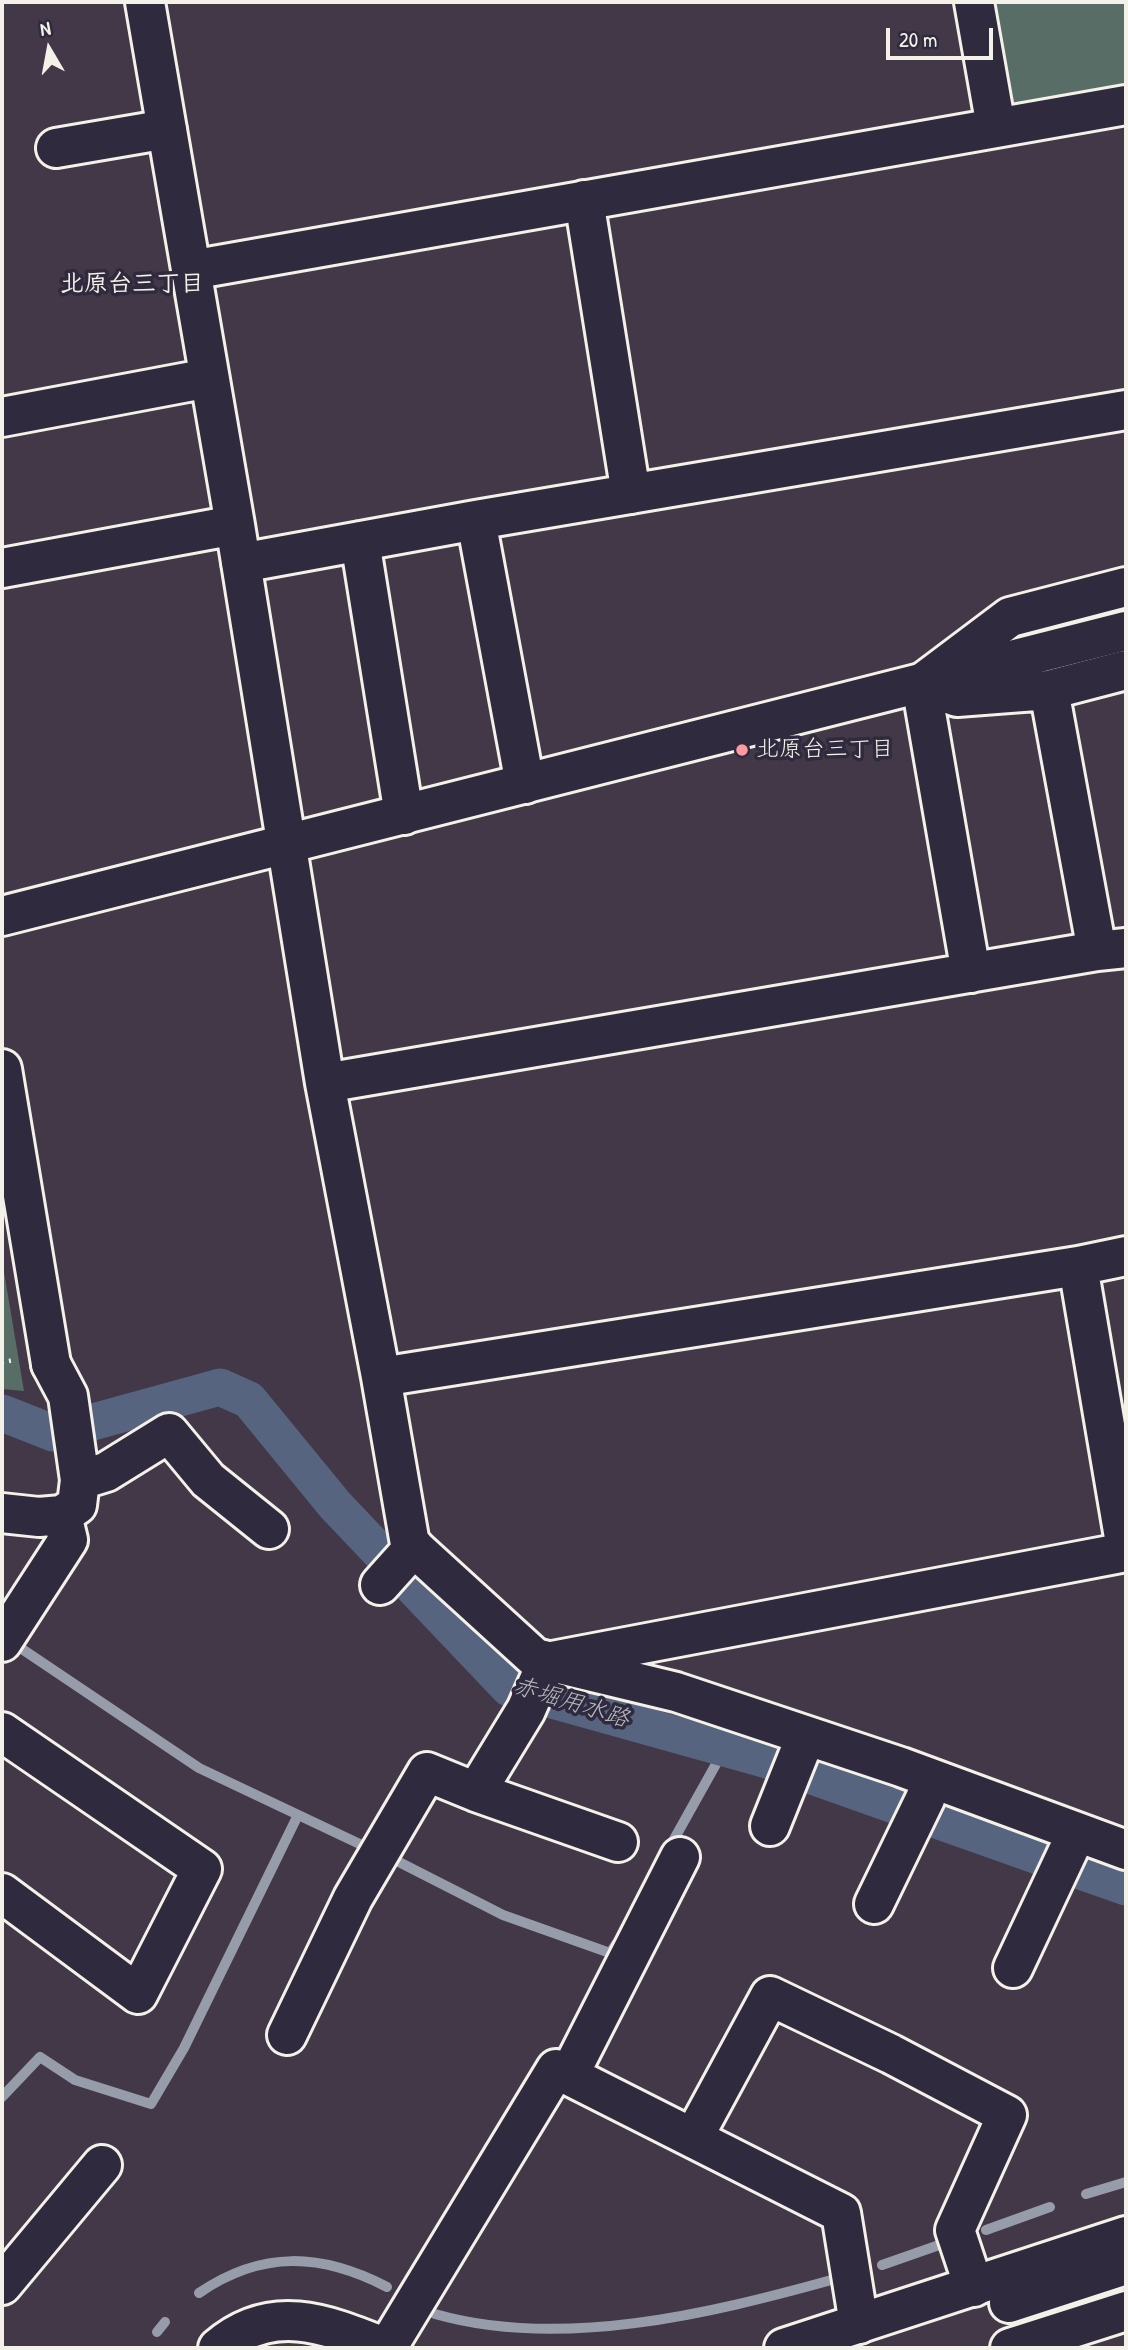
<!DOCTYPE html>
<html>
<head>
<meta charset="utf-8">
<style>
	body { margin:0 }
	#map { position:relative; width:1128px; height:2350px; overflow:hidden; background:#433848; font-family:"Patrick Hand",sans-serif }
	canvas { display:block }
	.frame { position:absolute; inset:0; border:4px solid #f4f1e8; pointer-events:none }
	.north { position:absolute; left:14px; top:14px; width:70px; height:70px; -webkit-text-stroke:5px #2f2a3d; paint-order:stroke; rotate:350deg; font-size:19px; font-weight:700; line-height:28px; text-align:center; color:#f4f1e8 }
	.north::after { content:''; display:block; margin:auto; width:24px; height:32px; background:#f4f1e8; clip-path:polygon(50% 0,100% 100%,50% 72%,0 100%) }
	.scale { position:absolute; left:886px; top:28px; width:107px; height:32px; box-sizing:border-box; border:4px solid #f4f1e8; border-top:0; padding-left:9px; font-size:21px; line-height:24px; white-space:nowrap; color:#f4f1e8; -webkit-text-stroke:5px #2f2a3d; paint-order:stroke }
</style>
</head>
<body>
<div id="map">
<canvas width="1128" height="2350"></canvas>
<div class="frame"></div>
<div class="north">N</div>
<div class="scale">20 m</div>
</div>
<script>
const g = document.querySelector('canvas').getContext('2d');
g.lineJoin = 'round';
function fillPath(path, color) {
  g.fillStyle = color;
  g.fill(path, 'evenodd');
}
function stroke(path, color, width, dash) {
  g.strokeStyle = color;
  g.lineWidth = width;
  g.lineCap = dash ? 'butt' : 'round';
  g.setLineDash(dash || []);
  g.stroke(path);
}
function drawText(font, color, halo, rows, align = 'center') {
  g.font = font + ' "Patrick Hand","Klee One",sans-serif';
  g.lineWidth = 7;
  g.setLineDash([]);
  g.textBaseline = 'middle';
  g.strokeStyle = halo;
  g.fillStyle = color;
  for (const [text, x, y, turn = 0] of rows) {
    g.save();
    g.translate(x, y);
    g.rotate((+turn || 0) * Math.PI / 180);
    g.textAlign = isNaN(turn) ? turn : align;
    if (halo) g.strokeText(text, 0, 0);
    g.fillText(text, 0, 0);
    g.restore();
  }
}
fillPath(new Path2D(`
	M982,2H1126V91L1014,111L999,99Z
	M2,1260L24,1391L2,1389Z`), '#596d67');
stroke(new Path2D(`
	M22,1649L199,1768L366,1847
	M668,1850L725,1748
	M395,1860L503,1915L610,1953L616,1944
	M2,2097L40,2057L75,2080L151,2104L184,2048L298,1815
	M1086,2194L1126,2182
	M986,2230L1050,2207
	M882,2265L942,2244
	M199,2293C262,2250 321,2253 387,2287
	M435,2314C561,2350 709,2314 835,2279
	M157,2332L165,2322`), '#969caa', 10);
stroke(new Path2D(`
	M2,1413L53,1433L220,1387L249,1400L335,1505L509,1688L767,1760L1126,1887`), '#576480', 37);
const street = new Path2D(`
	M145,2L235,525L325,1083L381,1377L410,1544L535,1658L676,1692L901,1767L1126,1850
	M974,2L996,127
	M56,148L167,129
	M584,200L631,494
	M191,270L1126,105
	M2,417L209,378
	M476,520L525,784
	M360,541L404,815
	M241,563L476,520L1126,410
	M2,568L235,525
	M921,684L971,973
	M921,684L1010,617L1126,587
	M921,684L957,697L1049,690L1126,670
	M1049,690L1097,951
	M325,1083L1097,951L1126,948
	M1078,1266L1126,1549
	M381,1377L1078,1266L1126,1256
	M80,1480L106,1472L169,1433L208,1480L269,1529
	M2,1513L39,1517L62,1515L77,1505L80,1480L68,1396L51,1364
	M380,1585L414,1547
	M2,1642L68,1540L62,1515
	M2,1732L202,1869L138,1994L2,1893
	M476,1792L526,1710L547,1662L1126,1552
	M770,1826L806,1736
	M874,1904L925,1799L932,1779
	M1013,1968L1077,1832
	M287,2035L353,1898L427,1772L476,1792L618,1842
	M569,2075L680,1857
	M693,2138L770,1996L891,2054L1007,2115L955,2230L974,2287
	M2,2285L102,2165
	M387,2348L556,2069L841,2213L859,2324`);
const secondary = new Path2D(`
	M2,916L1126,631
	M2,1069L51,1364
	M1009,2303L1126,2265
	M218,2348C273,2301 328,2325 386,2348
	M784,2348L1126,2236
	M1010,2348L1126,2311`);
stroke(street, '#f4f1e8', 44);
stroke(secondary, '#f4f1e8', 44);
stroke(new Path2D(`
	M2,1362L15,1360`), '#f4f1e8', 4.5, [2, 5]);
stroke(street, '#2f2a3d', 38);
stroke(secondary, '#2f2a3d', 38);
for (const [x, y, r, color] of [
	[742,750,7,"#ff9aa2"]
]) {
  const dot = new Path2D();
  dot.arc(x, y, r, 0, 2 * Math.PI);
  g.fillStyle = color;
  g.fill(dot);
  stroke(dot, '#2f2a3d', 2.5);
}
drawText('23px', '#f4f1e8', '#2f2a3d', [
	["北原台三丁目",756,750]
], 'left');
drawText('bold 24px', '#f4f1e8', '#2f2a3d', [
	["北原台三丁目",132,285]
]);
drawText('italic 24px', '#b5b9be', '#2f2a3d', [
	["赤堀用水路",571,1703,17]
]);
</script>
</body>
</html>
